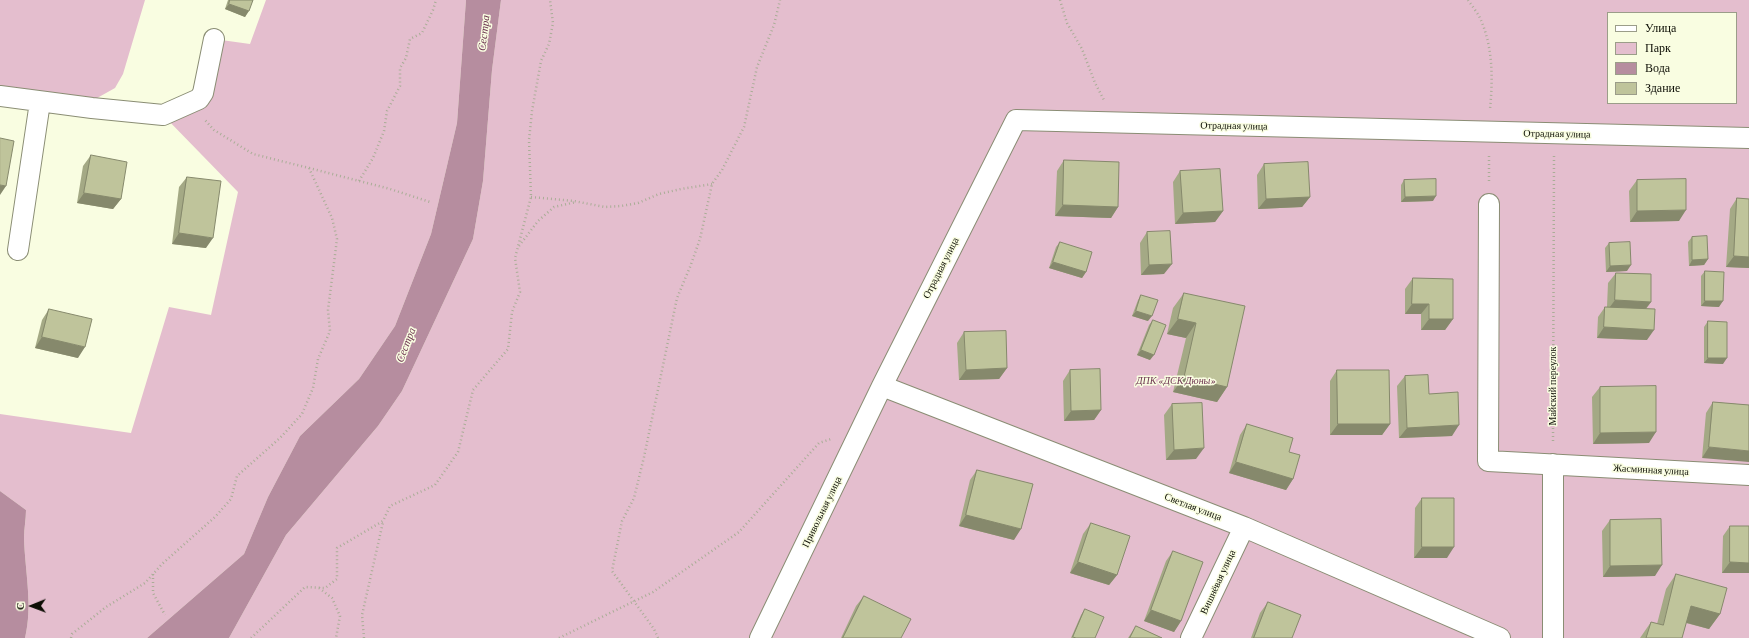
<!DOCTYPE html>
<html>
<head>
<meta charset="utf-8">
<style>
	body { margin:0 }
	#map { position:relative; width:1749px; height:638px; overflow:hidden; background:#f9fde1; font-family:"Crimson Pro",serif }
	canvas { display:block }
	.legend { position:absolute; left:1607px; top:12px; width:130px; height:92px; box-sizing:border-box; background:#f9fde1; border:1px solid #9b9d89; margin:0; padding:5px 7px; list-style:none; font-size:12px; color:#0d0e05 }
	.legend li { display:flex; align-items:center; gap:8px; height:20px }
	.legend b { width:20px; border:1px solid #9b9d89 }
	.north { position:absolute; left:12px; top:586px; width:40px; height:40px; -webkit-text-stroke:3px #f9fde1; paint-order:stroke; rotate:269deg; font-size:11px; font-weight:700; line-height:16px; text-align:center; color:#0d0e05 }
	.north::after { content:''; display:block; margin:auto; width:14px; height:18px; background:#0d0e05; clip-path:polygon(50% 0,100% 100%,50% 72%,0 100%) }
</style>
</head>
<body>
<div id="map">
<canvas width="1749" height="638"></canvas>
<ul class="legend">
<li><b style="height:5px;background:#fff"></b>Улица</li>
<li><b style="height:11px;background:#e4bece"></b>Парк</li>
<li><b style="height:11px;background:#b68d9f"></b>Вода</li>
<li><b style="height:11px;background:#bfc49b"></b>Здание</li>
</ul>
<div class="north">С</div>
</div>
<script>
const g = document.querySelector('canvas').getContext('2d');
g.lineJoin = 'round';
function fillPath(path, color) {
  g.fillStyle = color;
  g.fill(path, 'evenodd');
}
function stroke(path, color, width, dash) {
  g.strokeStyle = color;
  g.lineWidth = width;
  g.lineCap = dash ? 'butt' : 'round';
  g.setLineDash(dash || []);
  g.stroke(path);
}
function drawText(font, color, halo, rows, align = 'center') {
  g.font = font + ' "Crimson Pro",serif';
  g.lineWidth = 3;
  g.setLineDash([]);
  g.textBaseline = 'middle';
  g.strokeStyle = halo;
  g.fillStyle = color;
  for (const [text, x, y, turn = 0] of rows) {
    g.save();
    g.translate(x, y);
    g.rotate((+turn || 0) * Math.PI / 180);
    g.textAlign = isNaN(turn) ? turn : align;
    if (halo) g.strokeText(text, 0, 0);
    g.fillText(text, 0, 0);
    g.restore();
  }
}
fillPath(new Path2D(`
	M0,0H145L123,74L115,88L81,107L0,95Z
	M266,0H466L457,123L431,234L395,326L359,379L300,436L268,497L244,554L147,638H25C33,605 25,572 24,538C24,529 26,520 26,510L0,491V414L131,433L169,307L211,315L238,192L163,115L199,99L214,39L250,44Z
	M501,0H1749V638H229L286,535L378,426L402,391L473,239L483,181L492,70ZM1608,13H1736V103H1608Z`), '#e4bece');
fillPath(new Path2D(`
	M466,0H501L492,70L483,181L473,239L402,391L378,426L286,535L229,638H147L244,554L268,497L300,436L359,379L395,326L431,234L457,123Z
	M0,491L26,510C26,519 24,529 24,538C25,572 33,605 25,638H0Z`), '#b68d9f');
const street = new Path2D(`
	M0,96L92,108L163,115L199,99L203,93L214,39
	M1489,204L1488,461L1749,475
	M18,250L40,102
	M882,386L1244,527L1500,638
	M760,638L882,386L1016,120L1749,138
	M1191,638L1244,527
	M1553,638V464`);
stroke(street, '#8a8d74', 22);
stroke(new Path2D(`
	M1060,0L1067,23L1082,49L1095,83L1104,100
	M1468,0C1472,6 1477,12 1480,18C1493,46 1493,79 1490,109
	M309,168L390,189L430,202
	M359,181L373,158L384,131L387,111L400,86V68L406,58L410,39L422,33L433,10L436,0
	M1489,181V154
	M531,197L574,201L605,207L621,206L638,203L659,194L681,189L712,184
	M519,246L538,221L554,207L576,202
	M1553,441L1554,156
	M153,574V593L165,615
	M319,588L332,598L340,616L336,638
	M71,638L72,634L106,607L145,583L162,564L215,517L231,499L237,476L280,438L302,414L313,388L318,359L330,331L328,310L337,239L332,218L309,168L253,154L214,130L205,120
	M251,638L305,587L325,588L337,579V548L383,521L390,506L435,485L458,452L473,390L508,349L512,312L520,292L515,258L531,197L529,140L532,111L541,61L549,44L553,23L550,0
	M364,638L362,615L383,522
	M559,638L653,592L739,532L819,443L831,439
	M658,638L654,629L612,571L622,521L634,498L644,457L677,298L690,267L700,239L712,184L722,170L744,127L757,67L774,25L780,0`), '#aaad97', 2.5, [1, 3]);
stroke(street, '#fff', 20);
fillPath(new Path2D(`
	M228,0H253L245,17L225,9Z
	M91,155L121,199L113,209L77,203L83,166Z
	M1064,160L1118,207L1111,218L1055,216L1057,171Z
	M1264,164L1310,197L1302,207L1258,209L1257,175Z
	M1180,171L1223,211L1215,222L1175,224L1173,182Z
	M187,177L206,248L172,244L179,187Z
	M1404,180L1433,201L1401,202V185Z
	M1637,180L1679,221L1630,222L1629,191Z
	M1737,198L1749,199V268L1726,267L1730,209Z
	M1147,232L1164,274L1141,275L1140,243Z
	M1692,237L1708,259L1704,265L1689,266L1688,242Z
	M1060,242L1086,272L1082,278L1049,268L1056,247Z
	M1609,243L1627,271L1606,272L1605,248Z
	M1705,271L1719,307L1701,306V276Z
	M1616,273L1651,302L1646,309L1647,340L1597,338L1598,317L1605,307H1607L1608,283Z
	M1413,278L1453,319L1445,330H1421V314H1405V289Z
	M1184,293L1227,387L1217,402L1173,392L1186,338L1167,334L1173,308Z
	M1141,295L1148,321L1132,316L1138,300Z
	M49,309L78,358L35,348L42,320Z
	M1153,320L1150,360L1137,355L1149,325Z
	M1708,321L1723,364L1704,363V327Z
	M964,332L1007,368L999,379L959,380L957,343Z
	M1070,370L1101,410L1094,420L1064,421L1063,381Z
	M1337,370L1390,424L1382,435H1330V381Z
	M1405,376L1429,394L1452,436L1399,438L1397,386Z
	M1600,387L1649,443L1593,444L1592,397Z
	M1713,402L1749,405L1702,458L1706,413Z
	M1172,404L1196,459L1166,460L1164,415Z
	M1247,424L1289,452L1293,479L1286,490L1229,473L1240,435Z
	M977,470L1014,540L959,526L970,480Z
	M1422,498L1447,558H1414L1415,508Z
	M1610,520L1655,576L1603,577L1602,531Z
	M1091,523L1117,575L1109,585L1070,573L1083,534Z
	M1730,526L1749,573H1722L1723,536Z
	M1173,551L1181,621L1174,632L1144,621L1166,561Z
	M1676,574L1720,614L1709,629L1686,623L1682,638H1640L1651,622L1657,624L1666,589Z
	M864,596L901,638H841L856,606Z
	M1268,602L1292,638H1251L1260,613Z
	M1085,609L1095,638H1071L1081,615Z
	M1136,626L1162,638H1128Z`), '#a4a985');
fillPath(new Path2D(`
	M229,4L249,11L245,17L225,9Z
	M0,185L6,186L0,195Z
	M84,193L121,199L113,209L77,203Z
	M1436,196L1433,201L1401,202L1405,197Z
	M1310,197L1302,207L1258,209L1266,199Z
	M1063,205L1118,207L1111,218L1055,216Z
	M1686,210L1679,221L1630,222L1637,211Z
	M1223,211L1215,222L1175,224L1183,213Z
	M179,233L213,238L206,248L172,244Z
	M1734,256L1749,257V268L1726,267Z
	M1708,259L1704,265L1689,266L1692,260Z
	M1053,262L1086,272L1082,278L1049,268Z
	M1172,264L1164,274L1141,275L1149,265Z
	M1631,265L1627,271L1606,272L1610,266Z
	M1615,300L1651,302L1643,312L1607,311Z
	M1705,301H1723L1719,307L1701,306Z
	M1412,304H1429L1421,314H1405Z
	M1136,311L1152,316L1148,321L1132,316Z
	M1178,319L1196,323L1186,338L1167,334Z
	M1429,319H1453L1445,330H1421Z
	M1604,327L1654,330L1647,340L1597,338Z
	M42,337L85,347L78,358L35,348Z
	M1141,350L1154,355L1150,360L1137,355Z
	M1708,358H1727L1723,364L1704,363Z
	M1007,368L999,379L959,380L966,370Z
	M1184,377L1227,387L1217,402L1173,392Z
	M1101,410L1094,420L1064,421L1071,411Z
	M1338,424H1390L1382,435H1330Z
	M1459,425L1452,436L1399,438L1407,428Z
	M1656,432L1649,443L1593,444L1600,433Z
	M1709,447L1749,451V462L1702,458Z
	M1204,448L1196,459L1166,460L1174,450Z
	M1236,462L1293,479L1286,490L1229,473Z
	M966,515L1021,529L1014,540L959,526Z
	M1422,547H1454L1447,558H1414Z
	M1078,562L1117,575L1109,585L1070,573Z
	M1730,562L1749,563V573H1722Z
	M1662,565L1655,576L1603,577L1610,566Z
	M1691,606L1720,614L1709,629L1680,621Z
	M1151,610L1181,621L1174,632L1144,621Z`), '#86896c');
const building = new Path2D(`
	M230,0H253L249,11L229,4Z
	M0,138L14,141L6,186L0,185Z
	M91,155L127,162L121,199L84,193Z
	M1064,160L1119,162L1118,207L1063,205Z
	M1308,162L1310,197L1266,199L1264,164Z
	M1220,169L1223,211L1183,213L1180,171Z
	M187,177L221,181L213,238L179,233Z
	M1436,179V196L1405,197L1404,180Z
	M1686,179V210L1637,211V180Z
	M1737,198L1749,199V257L1734,256Z
	M1170,231L1172,264L1149,265L1147,232Z
	M1707,236L1708,259L1692,260V237Z
	M1060,242L1092,252L1086,272L1053,262Z
	M1630,242L1631,265L1610,266L1609,243Z
	M1705,271L1724,272L1723,301H1705Z
	M1616,273L1651,274V302L1615,300Z
	M1413,278L1453,279V319H1429V304H1412Z
	M1184,293L1245,306L1227,387L1184,377L1196,323L1178,319Z
	M1141,295L1158,300L1152,316L1136,311Z
	M1605,307L1655,309L1654,330L1604,327Z
	M49,309L92,319L85,347L42,337Z
	M1153,320L1166,325L1154,355L1141,350Z
	M1708,321L1727,322V358H1708Z
	M1006,331L1007,368L966,370L964,332Z
	M1100,369L1101,410L1071,411L1070,370Z
	M1337,370H1389L1390,424H1338Z
	M1428,375L1429,394L1458,392L1459,425L1407,428L1405,376Z
	M1656,386V432L1600,433V387Z
	M1713,402L1749,405V451L1709,447Z
	M1202,403L1204,448L1174,450L1172,404Z
	M1247,424L1293,438L1289,452L1300,455L1293,479L1236,462Z
	M977,470L1033,484L1021,529L966,515Z
	M1422,498H1454V547H1422Z
	M1661,519L1662,565L1610,566V520Z
	M1091,523L1130,536L1117,575L1078,562Z
	M1730,526H1749V563L1730,562Z
	M1173,551L1203,562L1181,621L1151,610Z
	M1676,574L1727,588L1720,614L1691,606L1682,638H1646L1651,622L1663,625Z
	M864,596L911,619L901,638H843Z
	M1268,602L1301,615L1292,638H1254Z
	M1085,609L1104,617L1095,638H1076L1073,637Z
	M1136,626L1162,638H1130Z`);
fillPath(building, '#bfc49b');
stroke(building, '#86896c', 1);
drawText('10px', '#0d0e05', '#f9fde1', [
	["Отрадная улица",1234,126,1],
	["Отрадная улица",1557,134,1],
	["Отрадная улица",941,268,-63],
	["Майский переулок",1553,386,-90],
	["Жасминная улица",1651,470,3],
	["Светлая улица",1193,507,21],
	["Привольная улица",822,512,-64],
	["Вишнёвая улица",1218,582,-65]
]);
drawText('italic 10px', '#6e3752', '#f9fde1', [
	["ДПК «ДСК Дюны»",1176,381]
]);
drawText('italic 11px', '#6c3550', '#f9fde1', [
	["Сестра",484,33,-83],
	["Сестра",406,345,-69]
]);
</script>
</body>
</html>
